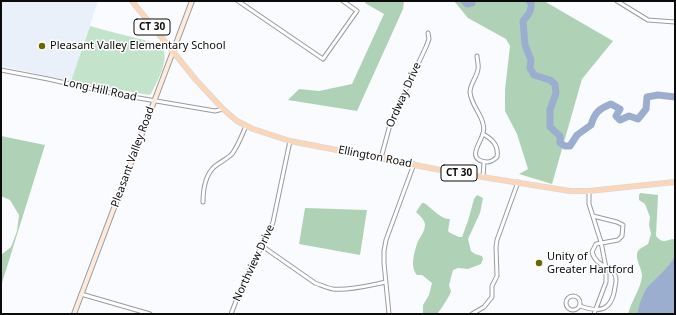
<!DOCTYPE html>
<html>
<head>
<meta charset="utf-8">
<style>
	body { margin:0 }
	#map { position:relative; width:676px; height:315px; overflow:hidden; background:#f9fbfe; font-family:"Noto Sans",sans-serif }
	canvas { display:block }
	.frame { position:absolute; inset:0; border:2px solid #0b0b0c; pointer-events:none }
</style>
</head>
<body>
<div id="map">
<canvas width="676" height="315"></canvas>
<div class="frame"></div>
</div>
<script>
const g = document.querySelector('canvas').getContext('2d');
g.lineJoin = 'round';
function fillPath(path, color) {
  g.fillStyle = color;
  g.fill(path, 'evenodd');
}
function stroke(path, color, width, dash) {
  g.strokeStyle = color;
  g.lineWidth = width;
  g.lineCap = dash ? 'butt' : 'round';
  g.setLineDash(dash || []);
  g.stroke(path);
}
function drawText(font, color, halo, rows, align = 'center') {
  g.font = font + ' "Noto Sans",sans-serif';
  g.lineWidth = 3;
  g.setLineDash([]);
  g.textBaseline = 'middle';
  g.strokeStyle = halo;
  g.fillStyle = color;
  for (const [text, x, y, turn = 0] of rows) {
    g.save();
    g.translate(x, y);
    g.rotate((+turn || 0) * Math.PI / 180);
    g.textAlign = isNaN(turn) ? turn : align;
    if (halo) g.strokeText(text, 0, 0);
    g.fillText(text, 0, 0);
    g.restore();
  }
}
fillPath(new Path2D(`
	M1,1H98L71,81L1,66Z`), '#eaf0fa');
fillPath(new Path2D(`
	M90,26C114,33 138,38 162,45C170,61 158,79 151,94L149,95L71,81Z`), '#c3e4ca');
fillPath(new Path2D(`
	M365,1H404L403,9L357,111L288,100L299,89L319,91L352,84L384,14L365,3Z
	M454,1H544L613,41L582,79L552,184L519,174L528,169L517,134L505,111V90L510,46L506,39L468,18Z
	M1,136L45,145L1,286V255L11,247L17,231L19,215L10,200L1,196Z
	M640,193L658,195L656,236C664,245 666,239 675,239V256L666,270L645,291L638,309L637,314H628C631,301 641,289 642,276C642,268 636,262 637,254C638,248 644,247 648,244L651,234L649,225L650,217L645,204L639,200V195Z
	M477,195L483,198L480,213L468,239L471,251L475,254L482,256L483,259L481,264L468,269L458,268L453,270L449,285C449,286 451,291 451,291C451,294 440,311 437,314H423V305L429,295L432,283L422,275H417C410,267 414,253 417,244C419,237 425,233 425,224C424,219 419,215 416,212L422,203H424C431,207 441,220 450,219L448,231L450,233L459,237H462L468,221L474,199Z
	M305,208L367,210L360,255L299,244Z`), '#afd2b6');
fillPath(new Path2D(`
	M675,255V314H637C638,308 643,292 647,288C657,276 668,270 675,255Z`), '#9baed0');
stroke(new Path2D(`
	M464,1L467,4L472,3V1
	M529,1L531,2C532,11 529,14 523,21L525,45L531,60L530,68L534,75L550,80L555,84L556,93L550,110V127L560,136V143L565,146H570L577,135L591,125C595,112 599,109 611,104L620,109L616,116L620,120L629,116L638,119L646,109L647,97L658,95L675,97`), '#9baed0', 7);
const street = new Path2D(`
	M238,1L323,59L357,11L343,1
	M617,1L648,20L675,22
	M477,56C477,60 479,65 478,69C477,77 470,84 470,92C471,105 481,113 483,124C484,126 484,131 483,133C481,143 465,160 487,162C491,162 494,160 497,157C499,145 492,139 483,134
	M1,70L48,79L115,94L215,111L223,109
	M381,158L391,121L426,47L429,39L428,33
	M483,177L484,162
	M589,191V204L601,242L606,268V282L594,314
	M203,202C203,190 205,176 214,167C220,162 227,159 232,154C238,146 242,135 246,126
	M262,246L315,283C321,285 327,288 333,289C349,291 371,285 386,282
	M81,294L150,314
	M566 303a7 7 0 1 1 14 0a7 7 0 1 1-14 0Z
	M580,306C600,313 612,311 615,287C616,283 617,279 615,275C611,266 596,267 592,252L596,244L618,240L622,236L623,225L617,222L593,216
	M231,314L245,278L269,233L273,222L290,141
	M389,314L384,263V251L386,240L414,164
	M472,314L484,307L492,297V286L497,276L496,247L497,240L518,182`);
const secondary = new Path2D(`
	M74,314L192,1`);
const primary = new Path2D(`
	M132,1L196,80L223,109L237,121L253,129L290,141L451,172L570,191H589L675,182`);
stroke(street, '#9a9b9e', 5);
stroke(secondary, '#9a9b9e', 6);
stroke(primary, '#d8d8d8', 6);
stroke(street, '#fff', 3);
stroke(secondary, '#feebdb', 4);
stroke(primary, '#fdd6b7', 4.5);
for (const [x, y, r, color] of [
	[42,46,4,"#6a6700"],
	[539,263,4,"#6a6700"]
]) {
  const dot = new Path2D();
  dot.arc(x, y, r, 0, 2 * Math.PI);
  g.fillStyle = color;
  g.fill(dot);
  stroke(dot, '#fff', 1.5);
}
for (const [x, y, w] of [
	[152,27,36],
	[459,173,36]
]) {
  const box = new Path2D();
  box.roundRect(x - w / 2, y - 8, w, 16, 3);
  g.fillStyle = '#fff';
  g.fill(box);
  stroke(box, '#0b0b0c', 1);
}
drawText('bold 10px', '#0b0b0c', null, [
	["CT 30",152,27],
	["CT 30",459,173]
]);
drawText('11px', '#0b0b0c', '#fff', [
	["Pleasant Valley Elementary School",50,46],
	["Unity of",547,257],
	["Greater Hartford",547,270]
], 'left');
drawText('11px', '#0b0b0c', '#fff', [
	["Long Hill Road",100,90,12],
	["Ordway Drive",404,95,-66],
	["Pleasant Valley Road",133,157,-70],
	["Ellington Road",375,157,11],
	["Northview Drive",254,263,-65]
]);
</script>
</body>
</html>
